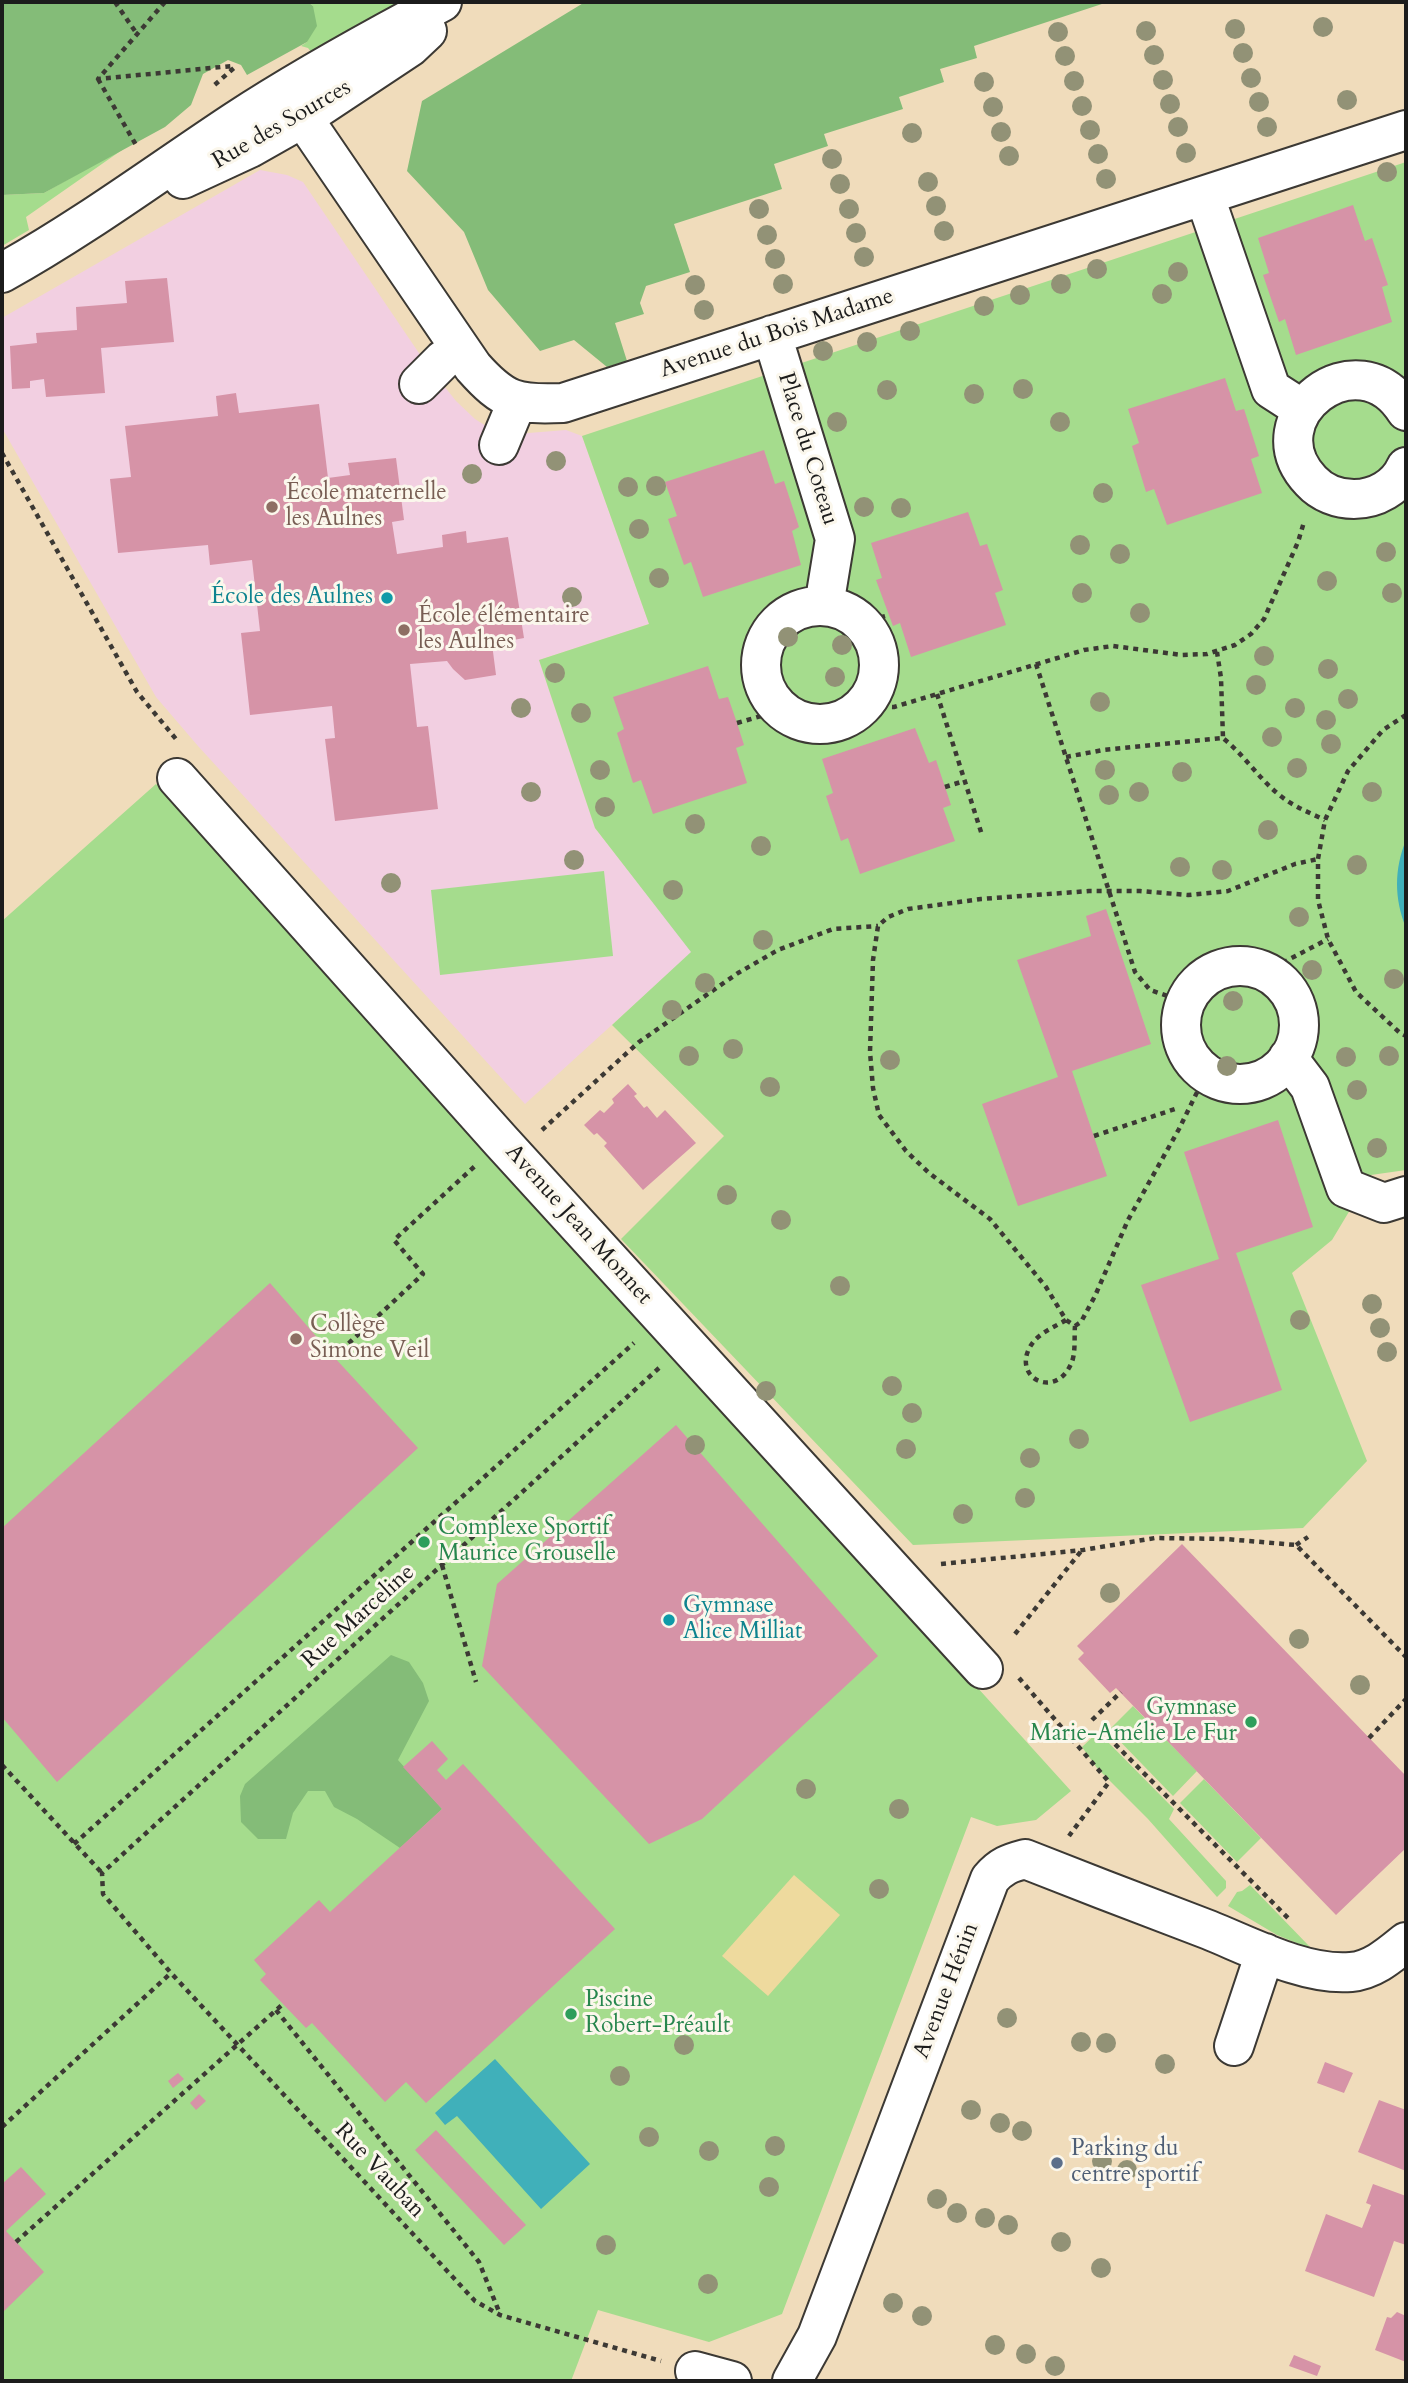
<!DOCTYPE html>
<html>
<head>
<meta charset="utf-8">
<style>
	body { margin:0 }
	#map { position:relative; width:1408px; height:2383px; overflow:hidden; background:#f0dcbb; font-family:Cardo,serif }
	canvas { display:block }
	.frame { position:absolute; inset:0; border:4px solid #1c1c1c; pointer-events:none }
</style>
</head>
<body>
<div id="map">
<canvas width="1408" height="2383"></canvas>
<div class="frame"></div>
</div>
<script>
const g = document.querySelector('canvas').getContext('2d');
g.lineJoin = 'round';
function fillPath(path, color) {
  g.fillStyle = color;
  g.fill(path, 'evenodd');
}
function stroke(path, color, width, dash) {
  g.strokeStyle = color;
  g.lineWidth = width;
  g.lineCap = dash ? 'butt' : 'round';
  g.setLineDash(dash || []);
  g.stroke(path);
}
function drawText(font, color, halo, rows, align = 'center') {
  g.font = font + ' Cardo,serif';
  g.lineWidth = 6;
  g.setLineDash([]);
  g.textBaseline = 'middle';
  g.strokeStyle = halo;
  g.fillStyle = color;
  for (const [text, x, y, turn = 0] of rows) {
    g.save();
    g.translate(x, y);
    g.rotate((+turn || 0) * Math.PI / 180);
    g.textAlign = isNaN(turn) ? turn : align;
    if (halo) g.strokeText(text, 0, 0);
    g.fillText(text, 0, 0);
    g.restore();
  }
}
fillPath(new Path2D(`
	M260,170L287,175L303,182L425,362L456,401L475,419L486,426L516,434L566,430L582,436L649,624L539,660L595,828L692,952L525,1104L198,746L156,697L2,428V318Z`), '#f2cfe1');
fillPath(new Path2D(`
	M308,2H415L312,53L308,48L301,46L307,42L313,6Z
	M132,143L26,217L29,230L2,246V195L44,193Z
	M1406,162V1170L1371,1175L1332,1240L1292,1273L1367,1461L1303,1528L913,1545L621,1239L724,1136L612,1025L691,952L595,828L539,660L649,624L582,436Z
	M156,784L178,804L1071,1791L1036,1820L997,1826L971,1817L782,2314L709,2342L598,2310L571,2381H2V921Z
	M604,871L613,956L440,975L431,890Z
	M1133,1706L1197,1771L1173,1796L1109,1730Z
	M1098,1732L1174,1809L1169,1819L1226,1881V1888L1217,1897L1148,1819L1097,1768L1082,1747Z
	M1204,1779L1261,1838L1237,1862L1180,1803Z
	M1250,1885L1310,1947L1311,1949L1277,1935L1228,1906L1237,1892L1242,1891Z`), '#a5dc8d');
fillPath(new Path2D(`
	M2,2H308L313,6L317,26L307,42L247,75L241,65L228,60L203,74L191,105L165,127L44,193L2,195Z
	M585,2H1108L974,46L977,58L940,69L944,82L899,97L903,109L824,134L828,146L774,164L782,189L674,224L690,272L646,286L640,303L644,314L615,323L627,361L607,367L574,340L540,351L488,290L464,232L407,171L422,101Z
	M391,1655L409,1662L423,1683L429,1701L398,1760L442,1809L400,1848L357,1819L334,1807L325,1791H308L293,1813L286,1839H258L241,1822L240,1796L245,1784Z`), '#84bc78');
fillPath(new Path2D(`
	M794,1875L840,1915L768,1996L722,1956Z`), '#eeda9e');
fillPath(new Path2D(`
	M1406,840V928C1394,899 1394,869 1406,840Z
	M495,2059L590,2164L541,2209L457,2116L445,2125L435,2113Z`), '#40b0ba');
fillPath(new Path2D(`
	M1353,205L1365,241L1372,238L1388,285L1382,287L1392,322L1296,355L1285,319L1279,322L1263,275L1269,273L1258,238Z
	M167,278L174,342L101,348L105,393L46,397L44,379L30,381V388L12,389L10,346L37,343L36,333L77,330L76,307L127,303L125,281Z
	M1225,378L1236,411L1244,409L1259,456L1251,459L1262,493L1167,525L1154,489L1146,492L1132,446L1139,443L1128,409Z
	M236,393L239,413L319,404L328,478L350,475L348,463L396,458L404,520L392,522L397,554L443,547L442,535L466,531L467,543L508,537L524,638L492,644L496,675L465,680L453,669L447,661L410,664L417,727L428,726L438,809L335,821L325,739L335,738L332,706L250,715L241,633L260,631L252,560L210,565L208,545L118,553L110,479L131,477L125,426L218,416L216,396Z
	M764,450L775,484L784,481L799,527L792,531L801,565L703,597L691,562L684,565L668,519L677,516L665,482Z
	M968,512L980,546L987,544L1003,590L995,593L1006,625L911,657L900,623L893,626L876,580L882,578L871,543Z
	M708,666L719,699L728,697L737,723L744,745L736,748L747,783L653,814L641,780L633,783L617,733L624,729L613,697Z
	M915,728L929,763L936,760L951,805L943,808L955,841L860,874L848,838L841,841L826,796L833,793L822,759Z
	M1106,909L1151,1044L1072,1071L1107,1176L1018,1206L982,1104L1058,1077L1017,960L1091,936L1086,916Z
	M628,1084L637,1094L634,1096L644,1108L647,1106L657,1118L665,1110L696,1143L643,1190L604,1146L607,1143L597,1133L594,1135L584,1125L600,1110L604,1113L614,1103L612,1099Z
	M1278,1120L1313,1227L1236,1253L1282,1390L1190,1422L1141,1285L1219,1259L1184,1152Z
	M270,1283L334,1357L418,1448L57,1782L2,1717V1528Z
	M676,1425L878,1656L702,1819L649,1844L482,1666L497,1584Z
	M1182,1544L1406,1776V1848L1336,1915L1116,1688L1110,1693L1078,1659L1084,1653L1077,1646Z
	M432,1741L448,1759L437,1770L446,1780L463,1764L615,1929L426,2103L406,2082L385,2102L312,2023L306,2028L260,1980L266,1974L254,1960L319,1900L330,1912L442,1809L403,1767Z
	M1325,2062L1353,2073L1344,2093L1317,2083Z
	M178,2073L184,2079L173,2088L168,2081Z
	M199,2094L206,2101L196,2110L190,2103Z
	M1379,2100L1406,2110V2171L1358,2152Z
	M436,2130L526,2225L504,2245L415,2150Z
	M21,2167L46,2194L6,2231L44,2272L2,2313V2184Z
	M1373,2184L1406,2196V2245L1394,2241L1374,2297L1305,2271L1326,2214L1362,2228L1371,2205L1366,2203Z
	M1397,2312L1406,2316V2362L1375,2350L1387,2317L1391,2318Z
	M1294,2355L1321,2366L1317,2376L1289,2366Z`), '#d693a7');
const minor = new Path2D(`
	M287,90L303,118L473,367C504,402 517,405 563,403L1406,130
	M183,179L250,148L303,118L410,47L427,31
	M1205,197L1271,389L1302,409
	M2,273C83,228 157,173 234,122C301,78 372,39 442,2
	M772,335L835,539L824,606
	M419,384L443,360L460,348
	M1406,411C1358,334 1251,418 1311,481C1322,493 1338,499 1354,499C1376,499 1397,487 1406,467
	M499,445L517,402
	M761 665a59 59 0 1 1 118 0a59 59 0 1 1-118 0Z
	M177,778L501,1141L983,1669
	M1181 1025a59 59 0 1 1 118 0a59 59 0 1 1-118 0Z
	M1288,1058L1310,1087L1346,1188L1384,1203L1406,1196
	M1234,2046L1265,1953
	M695,2371L732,2381
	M792,2381L817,2336L990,1879C1001,1866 1010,1863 1025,1859C1086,1883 1148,1907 1209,1930C1251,1947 1306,1976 1351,1972C1373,1970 1390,1955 1406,1942`);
stroke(minor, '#3c3934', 42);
stroke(new Path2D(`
	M115,2L137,34
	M165,2L98,79L232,66L234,68L211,88
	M98,79L136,145
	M2,453L137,692L176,739
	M861,623L889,615
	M1036,664L1135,972L1150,990L1185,1002
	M937,694L982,835
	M862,706L894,707L1084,650L1113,646L1182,655L1207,654L1235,645L1251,634L1264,619L1298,542L1304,522
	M1406,715L1383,730L1348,771L1325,820L1318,859V900L1328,939L1356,992L1400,1033L1406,1036
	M737,723L782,710
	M1224,739C1244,755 1258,777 1277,793C1292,806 1308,812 1325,820
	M1066,757L1103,750L1223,738L1221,678L1217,652
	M945,787L964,781
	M1265,972L1328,939
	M542,1130L639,1042L738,973L778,950L833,929L878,926
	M1094,1136L1178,1108
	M1066,1320C1056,1326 1042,1332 1034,1341C1007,1375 1054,1402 1071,1364C1076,1354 1074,1337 1075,1326L1066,1320L1046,1287L990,1219L929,1173L906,1151L879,1115L873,1088L870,1052L873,960L878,926L888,917L908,909L981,899L1089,891H1140L1188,895L1228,891L1295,864L1318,859
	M1075,1326L1081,1322L1095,1296L1128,1220L1179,1129L1206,1074
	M334,1357L423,1274L394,1240L475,1166
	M659,1368L102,1873L103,1894L171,1973L475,2301L500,2315L661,2361
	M1296,1545L1308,1537
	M941,1564L1083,1550L1155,1538L1226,1539L1296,1545L1406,1657
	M442,1565L476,1682
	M1015,1634L1082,1550
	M1019,1678L1109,1782L1069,1836
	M1092,1720L1121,1692
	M1101,1730L1289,1919
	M1369,1738L1406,1699
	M2,1765L102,1873
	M74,1844L634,1343
	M276,2010L479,2262L500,2314
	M2,2127L171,1973
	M16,2242L283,2004`), '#3c3934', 4.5, [5, 5]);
stroke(minor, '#fff', 38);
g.fillStyle = '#929276';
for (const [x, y] of [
	[1323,27],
	[1235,29],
	[1146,31],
	[1058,32],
	[1243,53],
	[1154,55],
	[1065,56],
	[1251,78],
	[1163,80],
	[1074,81],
	[984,82],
	[1347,100],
	[1259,102],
	[1170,104],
	[1082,106],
	[993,107],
	[1178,127],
	[1267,127],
	[1090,130],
	[1001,132],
	[912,133],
	[1186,153],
	[1098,154],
	[1009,156],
	[832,159],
	[1387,172],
	[1106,179],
	[928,182],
	[840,184],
	[936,206],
	[759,209],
	[849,209],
	[944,231],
	[856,233],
	[767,235],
	[864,257],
	[775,259],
	[1097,269],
	[1178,272],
	[783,284],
	[1061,284],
	[695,285],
	[1162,294],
	[1020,295],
	[984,306],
	[704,310],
	[910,331],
	[867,342],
	[823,351],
	[1023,389],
	[887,390],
	[974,394],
	[837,422],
	[1060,422],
	[556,461],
	[472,474],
	[656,486],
	[628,487],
	[1103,493],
	[864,507],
	[901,508],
	[639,529],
	[1080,545],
	[1386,552],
	[1120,554],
	[659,578],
	[1327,581],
	[1082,593],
	[1392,593],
	[572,597],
	[1140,613],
	[788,637],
	[842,645],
	[1264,656],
	[1328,669],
	[555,673],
	[835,677],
	[1256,685],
	[1348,699],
	[1100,702],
	[521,708],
	[1295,708],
	[581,713],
	[1326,720],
	[1272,737],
	[1331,744],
	[1297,768],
	[600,770],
	[1105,770],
	[1182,772],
	[531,792],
	[1139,792],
	[1372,792],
	[1109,795],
	[605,807],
	[695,824],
	[1268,830],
	[761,846],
	[574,860],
	[1357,865],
	[1180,867],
	[1222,870],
	[391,883],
	[673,890],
	[1299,917],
	[763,940],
	[1312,970],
	[1394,979],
	[705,983],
	[1233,1001],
	[672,1010],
	[733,1049],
	[689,1056],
	[1389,1056],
	[1346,1057],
	[890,1060],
	[1227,1066],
	[770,1087],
	[1357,1090],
	[1377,1148],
	[727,1195],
	[781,1220],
	[840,1286],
	[1372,1304],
	[1300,1320],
	[1380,1328],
	[1387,1352],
	[892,1386],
	[766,1391],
	[912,1413],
	[1079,1439],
	[695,1445],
	[906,1449],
	[1030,1458],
	[1025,1498],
	[963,1514],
	[1110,1593],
	[1299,1639],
	[1360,1685],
	[806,1789],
	[899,1809],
	[879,1889],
	[1007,2018],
	[1081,2042],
	[1106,2043],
	[684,2045],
	[1165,2064],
	[620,2076],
	[971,2110],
	[1000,2123],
	[1022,2131],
	[649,2137],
	[775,2146],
	[709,2151],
	[1102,2161],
	[1127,2170],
	[769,2187],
	[937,2199],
	[957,2213],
	[985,2218],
	[1008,2225],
	[1061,2242],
	[606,2245],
	[1101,2268],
	[708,2284],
	[893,2303],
	[922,2316],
	[995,2345],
	[1026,2354],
	[1055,2366]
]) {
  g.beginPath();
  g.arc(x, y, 10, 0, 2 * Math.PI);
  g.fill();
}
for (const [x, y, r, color] of [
	[272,507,7,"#8d6e63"],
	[387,598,7,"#0f9aa8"],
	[404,630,7,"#8d6e63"],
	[296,1339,7,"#8d6e63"],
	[424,1542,7,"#2e9e5b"],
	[669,1620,7,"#0f9aa8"],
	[1251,1722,7,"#2e9e5b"],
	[571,2014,7,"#2e9e5b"],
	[1057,2163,7,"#5c6f8a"]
]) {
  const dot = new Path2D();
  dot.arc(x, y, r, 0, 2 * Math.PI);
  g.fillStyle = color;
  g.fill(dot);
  stroke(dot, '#fbf7ec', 2.5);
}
drawText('23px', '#1c1c1c', '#fbf7ec', [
	["Rue des Sources",282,125,-30],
	["Avenue du Bois Madame",777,334,-18],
	["Place du Coteau",807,449,73],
	["Avenue Jean Monnet",578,1225,48],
	["Rue Marceline",359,1617,-42],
	["Avenue Hénin",947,1991,-69],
	["Rue Vauban",379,2171,47]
]);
drawText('23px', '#785e54', '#fbf7ec', [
	["École maternelle",286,494],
	["les Aulnes",286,520],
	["École élémentaire",418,617],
	["les Aulnes",418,643],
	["Collège",310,1326],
	["Simone Veil",310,1352]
], 'left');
drawText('23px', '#0d838f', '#fbf7ec', [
	["École des Aulnes",373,598],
	["Gymnase",683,1607,"left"],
	["Alice Milliat",683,1633,"left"]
], 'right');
drawText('23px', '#27864d', '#fbf7ec', [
	["Complexe Sportif",438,1529],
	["Maurice Grouselle",438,1555],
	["Gymnase",1237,1709,"right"],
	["Marie-Amélie Le Fur",1237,1735,"right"],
	["Piscine",585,2001],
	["Robert-Préault",585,2027]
], 'left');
drawText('23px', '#4e5e75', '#fbf7ec', [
	["Parking du",1071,2150],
	["centre sportif",1071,2176]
], 'left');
</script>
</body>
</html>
